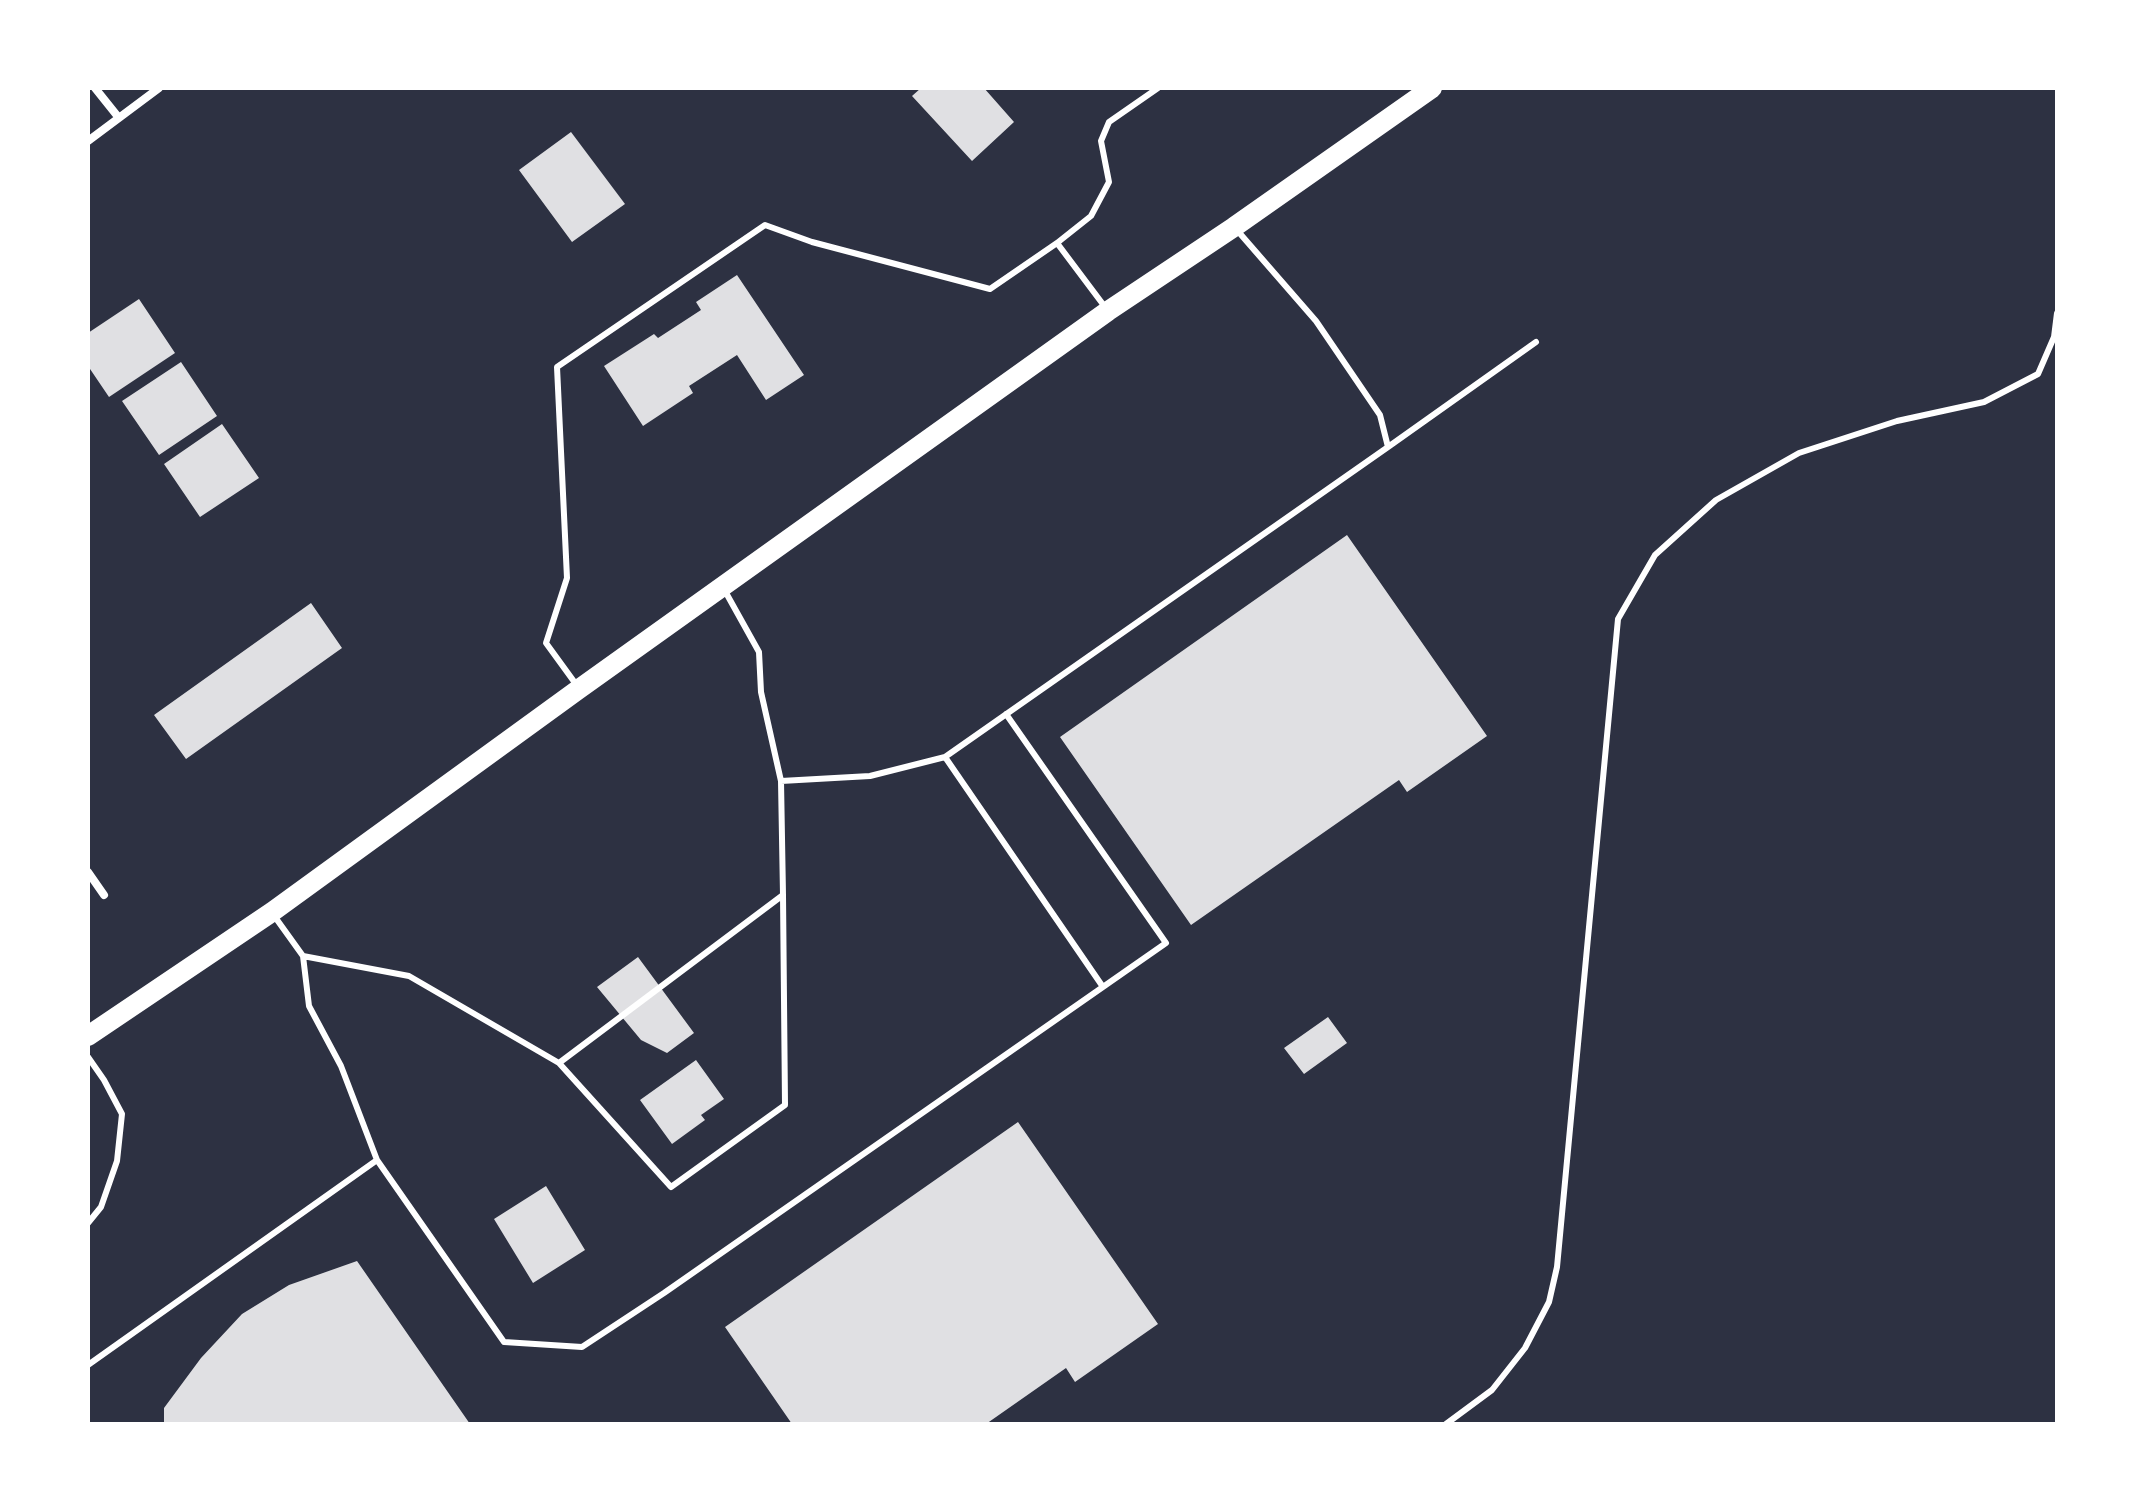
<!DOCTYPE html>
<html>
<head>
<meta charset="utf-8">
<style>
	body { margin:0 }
	#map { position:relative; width:2145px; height:1512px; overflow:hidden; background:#2d3142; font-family:"Open Sans",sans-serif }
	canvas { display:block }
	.frame { position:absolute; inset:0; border:90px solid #fff; pointer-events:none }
</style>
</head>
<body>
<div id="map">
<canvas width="2145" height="1512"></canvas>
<div class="frame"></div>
</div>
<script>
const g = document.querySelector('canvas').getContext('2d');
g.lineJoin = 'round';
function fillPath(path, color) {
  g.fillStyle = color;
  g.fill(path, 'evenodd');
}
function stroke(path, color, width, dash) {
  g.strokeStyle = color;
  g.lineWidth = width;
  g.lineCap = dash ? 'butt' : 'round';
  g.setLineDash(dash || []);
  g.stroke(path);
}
fillPath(new Path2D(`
	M921,88H984L1014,122L972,161L912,96Z
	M571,132L625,204L572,242L519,170Z
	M737,275L804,375L766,400L737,355L689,386L693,393L643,426L604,366L654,334L658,338L701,310L696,302Z
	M139,299L175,353L109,397L88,366V333Z
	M181,362L217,416L159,455L122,401Z
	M222,424L259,478L200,517L164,464Z
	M1347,535L1487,736L1407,792L1399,780L1191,925L1060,737Z
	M311,603L342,648L186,759L154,715Z
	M638,957L694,1033L667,1053L641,1040L597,987Z
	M1328,1017L1347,1043L1304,1074L1284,1048Z
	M696,1060L724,1099L701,1115L705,1120L672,1144L640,1100Z
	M1018,1122L1158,1324L1075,1382L1066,1368L986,1424H792L725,1327Z
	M546,1186L585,1250L533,1283L494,1219Z
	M357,1261L470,1424H164V1408L201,1358L242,1314L289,1285Z`), '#e0e0e3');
stroke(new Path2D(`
	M1057,243L1105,307
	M1388,447L1536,342
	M725,591L759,652L761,692L781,781L870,776L945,757L1388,447L1380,415L1316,321L1236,229
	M578,687L546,643L567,578L557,367L765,225L812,242L990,289L1057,243L1091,216L1109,182L1101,141L1109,122L1158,88
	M945,757L1103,987
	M275,917L303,956L309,1006L341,1066L377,1160L504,1342L582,1347L664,1293L1166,943L1006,714
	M303,956L409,976L559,1063L671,1187L785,1105L783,895
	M88,1057L104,1080L122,1114L117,1161L101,1207L88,1223
	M559,1063L783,895L781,781
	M88,1365L377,1160
	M1446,1424L1492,1390L1525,1348L1549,1302L1557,1267L1618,619L1655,555L1716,500L1799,453L1897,421L1984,402L2038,374L2054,337L2057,313`), '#fff', 6);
stroke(new Path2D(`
	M95,88L119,118
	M88,141L159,88
	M88,872L104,895`), '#fff', 8);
stroke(new Path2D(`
	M88,1036L272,912L579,689L1108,311L1234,227L1432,88`), '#fff', 20);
</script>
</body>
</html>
